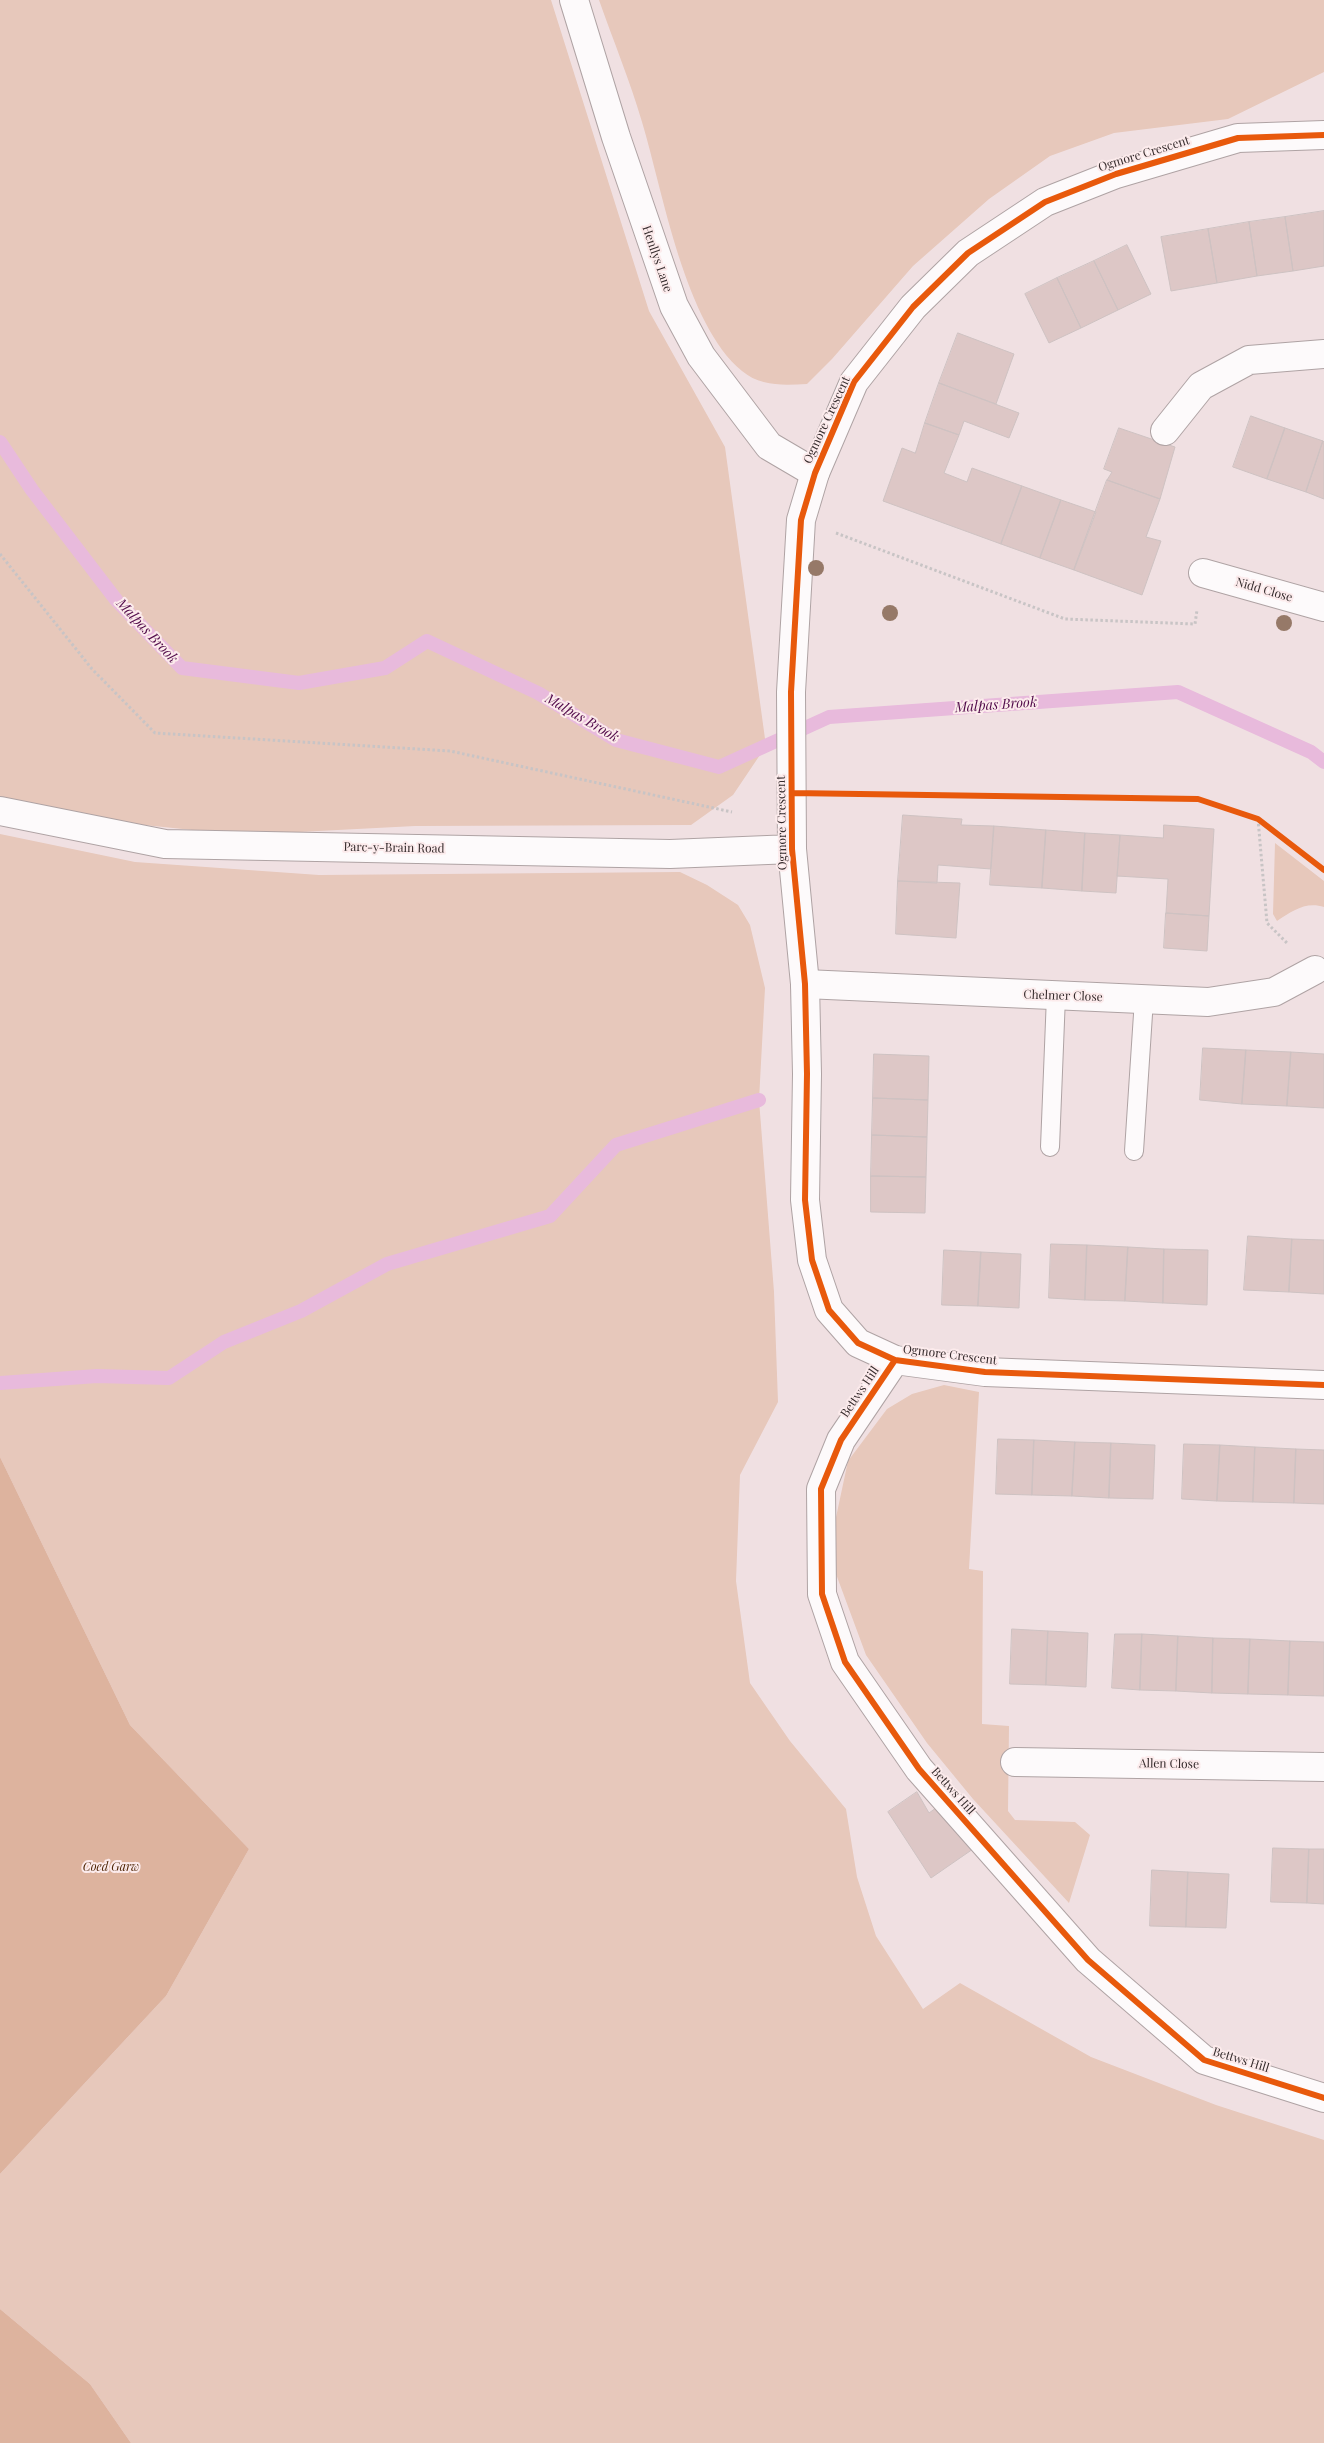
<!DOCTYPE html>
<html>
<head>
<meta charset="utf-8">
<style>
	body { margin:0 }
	canvas { display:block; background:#f0e0e2 }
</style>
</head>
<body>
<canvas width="1324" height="2443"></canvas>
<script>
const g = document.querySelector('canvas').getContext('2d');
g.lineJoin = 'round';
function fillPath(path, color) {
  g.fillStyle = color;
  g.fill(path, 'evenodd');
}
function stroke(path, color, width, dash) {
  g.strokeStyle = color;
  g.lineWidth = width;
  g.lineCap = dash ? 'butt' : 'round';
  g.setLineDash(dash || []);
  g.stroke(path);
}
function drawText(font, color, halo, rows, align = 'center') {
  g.font = font + ' "Playfair Display",serif';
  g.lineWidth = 4;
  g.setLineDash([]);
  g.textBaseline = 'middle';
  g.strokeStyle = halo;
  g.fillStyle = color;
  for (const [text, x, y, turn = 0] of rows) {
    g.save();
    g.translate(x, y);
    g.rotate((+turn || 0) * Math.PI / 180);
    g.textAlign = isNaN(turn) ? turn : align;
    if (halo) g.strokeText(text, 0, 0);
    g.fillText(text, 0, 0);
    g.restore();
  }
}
fillPath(new Path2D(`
	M0,0H551L649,311L725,447L766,746L733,795L691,825L415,826L241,835L86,819L0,802Z
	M599,0H1324V72L1228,119L1114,133L1050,156L989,199L913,266L832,359L807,384C784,385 761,387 742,371C685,324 663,192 642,122C630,81 613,40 599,0Z
	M0,834L135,862L319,875L680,872L707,885L738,905L750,925L765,988L759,1100L774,1292L778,1402L740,1475L736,1581L750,1683L790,1741L846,1809L857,1877L876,1936L923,2009L960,1983L1091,2057L1216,2105L1324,2140V2443H131L90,2384L0,2309V2174L166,1996L249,1849L130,1725L0,1457Z
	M1275,843L1324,881V907C1306,901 1292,911 1277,921L1273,914Z
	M944,1385L979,1392L969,1569L983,1571L982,1724L1009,1726L1008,1811L1015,1820L1075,1822L1090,1835L1069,1903L973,1799L927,1743L866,1655L836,1574L835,1522L848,1461L887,1409L912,1394Z`), '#e7c8bb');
fillPath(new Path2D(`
	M0,1457L130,1725L249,1849L166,1996L0,2174Z
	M0,2309L90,2384L131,2443H0Z`), '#ddb39e');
stroke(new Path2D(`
	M0,442L32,490L117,601L182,668L299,683L385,668L427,641L538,693L616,740L719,767L829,717L1178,692L1311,752L1324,762
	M0,1383L97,1376L169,1378L224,1342L301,1311L387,1264L550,1216L616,1145L759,1100`), '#e8badc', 14);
const building = new Path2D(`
	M1324,211V266L1293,271L1285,217Z
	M1285,217L1293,271L1257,276L1249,222Z
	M1249,222L1257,276L1217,283L1208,229Z
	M1208,229L1217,283L1171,291L1161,237Z
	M1127,245L1151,294L1118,310L1094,261Z
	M1094,261L1118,310L1081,328L1057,278Z
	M1057,278L1081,328L1049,343L1025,294Z
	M958,333L1014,354L996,404L939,383Z
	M939,383L1019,413L1009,438L964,421L959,435L925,423Z
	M1251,416L1285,428L1267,479L1233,467Z
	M925,423L959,435L944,473L967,482L972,468L1022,486L1001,544L883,501L902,448L915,453Z
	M1119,428L1175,447L1160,499L1107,480L1112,472L1104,469Z
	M1285,428L1323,441L1306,492L1267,479Z
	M1323,441L1324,442V499L1306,492Z
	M1107,480L1160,499L1146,537L1161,541L1142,595L1074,570Z
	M1022,486L1061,500L1040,558L1001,544Z
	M1061,500L1096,512L1074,570L1040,558Z
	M903,815L962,819L961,825L994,826L991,869L938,865L937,883L898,881Z
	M1164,825L1214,829L1209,916L1166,913L1168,879L1117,876L1120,835L1163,838Z
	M994,826L1046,830L1042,888L990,885Z
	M1046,830L1085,833L1082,891L1042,888Z
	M1085,833L1120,835L1116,893L1082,891Z
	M898,881L960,883L956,938L896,934Z
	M1166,913L1209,916L1207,951L1164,948Z
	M1203,1048L1246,1050L1242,1104L1200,1100Z
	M1246,1050L1291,1052L1287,1106L1242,1104Z
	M1291,1052L1324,1054V1108L1287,1106Z
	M874,1054L929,1056L928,1100L873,1098Z
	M873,1098L928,1100L927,1137L872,1135Z
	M872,1135L927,1137L926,1177L871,1176Z
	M871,1176L926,1177L925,1213L871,1212Z
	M1248,1236L1292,1239L1289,1292L1244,1290Z
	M1292,1239L1324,1240V1294L1289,1292Z
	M1051,1244L1087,1245L1085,1300L1049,1298Z
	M1087,1245L1128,1247L1125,1301L1085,1300Z
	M1128,1247L1164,1249L1163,1303L1125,1301Z
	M1164,1249L1208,1250L1207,1305L1163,1303Z
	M944,1250L981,1252L978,1306L942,1305Z
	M981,1252L1021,1254L1019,1308L978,1306Z
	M998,1439L1034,1440L1032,1495L996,1494Z
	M1034,1440L1075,1442L1072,1496L1032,1495Z
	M1075,1442L1111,1443L1109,1498L1072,1496Z
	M1111,1443L1155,1445L1153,1499L1109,1498Z
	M1184,1444L1220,1445L1217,1501L1182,1499Z
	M1220,1445L1255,1447L1253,1502L1217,1501Z
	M1255,1447L1296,1449L1294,1503L1253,1502Z
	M1296,1449L1324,1450V1504L1294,1503Z
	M1012,1629L1048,1631L1046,1685L1010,1684Z
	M1048,1631L1088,1633L1086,1687L1046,1685Z
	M1115,1634H1142L1140,1690L1112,1688Z
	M1142,1634L1178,1636L1176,1691L1140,1690Z
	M1178,1636L1213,1638L1212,1693L1176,1691Z
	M1213,1638L1250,1639L1248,1694L1212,1693Z
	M1250,1639L1290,1641L1288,1695L1248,1694Z
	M1290,1641L1324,1642V1696L1288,1695Z
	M917,1792L929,1813L940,1805L973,1849L931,1878L888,1812Z
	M1273,1848L1309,1849L1307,1903L1271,1902Z
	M1309,1849H1324V1904L1307,1903Z
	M1152,1870L1188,1872L1186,1927L1150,1926Z
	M1188,1872L1229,1874L1226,1928L1186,1927Z`);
fillPath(building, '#ddc7c6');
stroke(building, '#cec2c2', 1);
const lane = new Path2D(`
	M1050,1147L1056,996
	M1134,1151L1144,999`);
const street = new Path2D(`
	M574,0L616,137L674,306L701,356L769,446L815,473
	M1165,431L1201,386L1249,360L1324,354
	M1203,573L1324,607
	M805,984L1208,1002L1274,992L1315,970
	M895,1360L841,1440L821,1489L822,1594L845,1662L919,1769L1088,1960L1204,2060L1324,2098
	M1015,1762L1324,1767`);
const secondary = new Path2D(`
	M1324,135L1238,138L1116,174L1045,202L968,253L913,307L854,382L815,473L801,520L791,692L792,849L805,984L807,1074L805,1200L812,1260L829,1310L858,1343L895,1360L985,1372L1324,1385
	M0,811L165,844L670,854L792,849`);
stroke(lane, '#afa3a4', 20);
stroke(street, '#afa3a4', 30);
stroke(secondary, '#afa3a4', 30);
stroke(new Path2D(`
	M836,533L1065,619L1195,624L1197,610
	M0,554L92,669L155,733L450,751L732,812
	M1258,819L1267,923L1288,944`), '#c8c4c5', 3, [2.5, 2.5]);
stroke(lane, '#fdfafb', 18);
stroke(street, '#fdfafb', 28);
stroke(secondary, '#fdfafb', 28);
stroke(new Path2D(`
	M1324,135L1238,138L1116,174L1045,202L968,253L913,307L854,382L815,473L801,520L791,692L792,849L805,984L807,1074L805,1200L812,1260L829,1310L858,1343L895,1360L985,1372L1324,1385
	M792,793L1198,799L1258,819L1324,870
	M895,1360L841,1440L821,1489L822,1594L845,1662L919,1769L1088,1960L1204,2060L1324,2098`), '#e8590c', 6);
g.fillStyle = '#967968';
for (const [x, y] of [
	[816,568],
	[890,613],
	[1284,623]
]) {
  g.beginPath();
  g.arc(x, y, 8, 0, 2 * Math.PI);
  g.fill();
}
drawText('12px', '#352b2c', '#fcebec', [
	["Ogmore Crescent",1144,154,-17],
	["Henllys Lane",657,259,71],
	["Ogmore Crescent",827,420,-65],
	["Nidd Close",1264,590,16],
	["Ogmore Crescent",782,823,-91],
	["Parc-y-Brain Road",394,848,1],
	["Chelmer Close",1063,996,2],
	["Ogmore Crescent",950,1355,7],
	["Bettws Hill",860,1392,-56],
	["Allen Close",1169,1764,1],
	["Bettws Hill",953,1791,48],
	["Bettws Hill",1241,2060,17]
]);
drawText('italic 12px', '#4d2404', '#fcebec', [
	["Coed Garw",111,1867]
]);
drawText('italic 14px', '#510a4a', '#fcebec', [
	["Malpas Brook",147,631,47],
	["Malpas Brook",996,705,-4],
	["Malpas Brook",582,718,30]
]);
</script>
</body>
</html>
